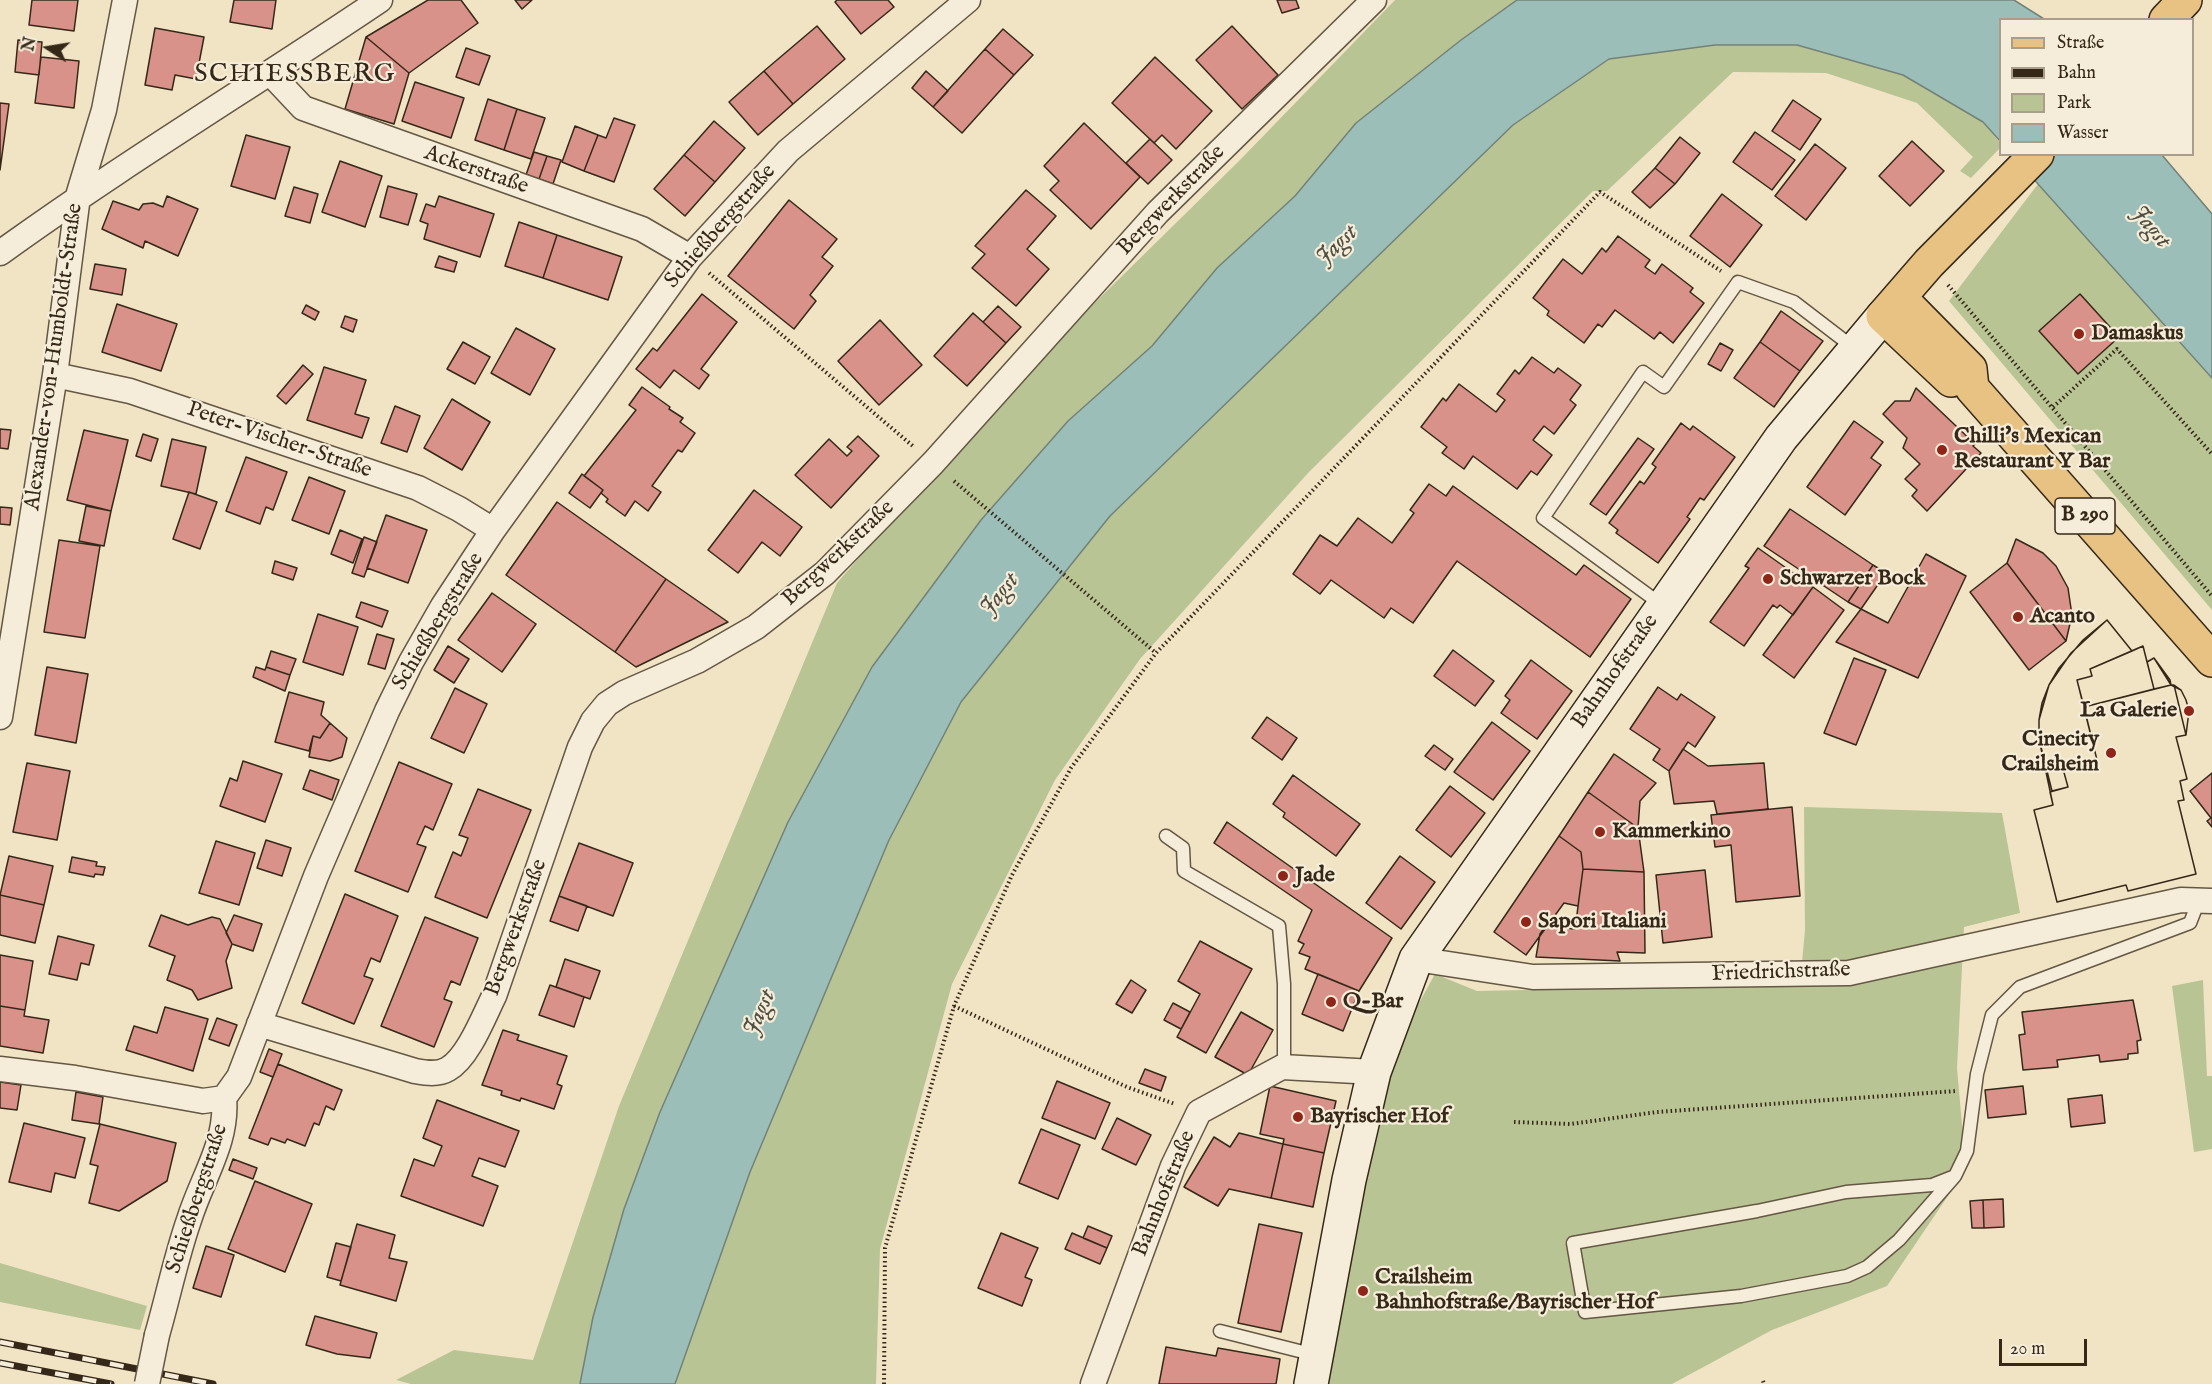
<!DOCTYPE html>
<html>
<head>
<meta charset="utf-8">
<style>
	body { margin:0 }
	#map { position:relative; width:2212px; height:1384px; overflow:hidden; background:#f0e4c4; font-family:"IM FELL English",serif }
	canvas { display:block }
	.legend { position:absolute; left:1999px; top:18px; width:195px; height:138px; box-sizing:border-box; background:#f5edd9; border:2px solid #a99e8c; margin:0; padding:8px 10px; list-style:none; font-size:18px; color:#362818 }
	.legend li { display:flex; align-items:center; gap:12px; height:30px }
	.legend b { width:30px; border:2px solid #a99e8c }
	.north { position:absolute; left:18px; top:18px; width:60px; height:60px; -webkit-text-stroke:4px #f5edd9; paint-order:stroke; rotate:282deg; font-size:16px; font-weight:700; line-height:24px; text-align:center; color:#362818 }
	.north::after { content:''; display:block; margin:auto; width:21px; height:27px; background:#362818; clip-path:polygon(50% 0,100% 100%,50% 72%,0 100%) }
	.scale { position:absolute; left:1999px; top:1339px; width:88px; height:27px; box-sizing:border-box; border:3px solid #362818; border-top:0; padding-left:8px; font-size:18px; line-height:21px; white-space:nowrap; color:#362818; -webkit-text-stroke:4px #f5edd9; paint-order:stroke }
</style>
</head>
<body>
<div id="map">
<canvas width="2212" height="1384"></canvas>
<ul class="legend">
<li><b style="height:8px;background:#e8c282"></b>Straße</li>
<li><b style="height:8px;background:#362818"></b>Bahn</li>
<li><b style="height:16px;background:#b9c495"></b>Park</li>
<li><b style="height:16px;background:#9bbeb8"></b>Wasser</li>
</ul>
<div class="north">N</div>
<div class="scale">20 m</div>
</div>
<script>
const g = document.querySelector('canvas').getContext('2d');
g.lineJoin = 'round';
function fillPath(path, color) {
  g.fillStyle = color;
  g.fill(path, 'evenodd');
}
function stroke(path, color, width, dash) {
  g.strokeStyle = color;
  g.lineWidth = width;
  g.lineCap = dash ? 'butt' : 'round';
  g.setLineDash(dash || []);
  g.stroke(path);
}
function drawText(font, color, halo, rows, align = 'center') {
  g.font = font + ' "IM FELL English",serif';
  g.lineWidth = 4.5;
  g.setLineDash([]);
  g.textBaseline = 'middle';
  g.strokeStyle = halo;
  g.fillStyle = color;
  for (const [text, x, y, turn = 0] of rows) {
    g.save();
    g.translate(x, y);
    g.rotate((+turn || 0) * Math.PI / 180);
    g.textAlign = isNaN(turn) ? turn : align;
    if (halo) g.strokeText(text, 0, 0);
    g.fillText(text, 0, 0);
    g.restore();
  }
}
fillPath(new Path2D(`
	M1395,0H1517L1461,40L1356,123L1295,196L1217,268L1152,346L1068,421L981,520L872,667L788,822L660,1112L624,1209L593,1317L580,1384H411L396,1380L454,1350L533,1360L619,1106L837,583L912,497L1063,334L1239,161Z
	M1715,45H1797L1903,75L1983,122L2000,143V148L1971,178L1960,171L1973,157L1917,103L1826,73L1733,72L1607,191H1593L1309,472L1140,659L1055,780L952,984L880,1249L876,1384H675L750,1172L889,840L961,702L1110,516L1513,125L1609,59Z
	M2038,184L2212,378V610L1949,301Z
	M1804,807L2002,813L2020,913L1964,927L1957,1068L1964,1147L1956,1184L1887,1286L1772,1330L1672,1384H1329L1374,1128L1396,1045L1435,974L1477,991L1800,984L1805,930Z
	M2203,980L2207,1076H2212V1149L2194,1152L2172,986Z
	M0,1263L147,1306L140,1330L0,1302Z`), '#b9c495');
const water = new Path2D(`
	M1517,0H2014L2044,19L2000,20V141L1983,122L1903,75L1797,45H1715L1609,59L1513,125L1110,516L961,702L889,840L750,1172L675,1384H580L593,1317L624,1209L660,1112L788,822L872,667L981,520L1068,421L1152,346L1217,268L1295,196L1356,123L1461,40Z
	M2012,155H2162L2212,214V378Z`);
fillPath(water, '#9bbeb8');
stroke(water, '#738278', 1.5);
const building = new Path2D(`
	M32,0H78L74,31L29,25Z
	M234,0H276L272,29L230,22Z
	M428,0H461L478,23L409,73L366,37Z
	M515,0H532L522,9Z
	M837,0H888L894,7L861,34L835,2Z
	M1277,0H1296L1299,8L1282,13Z
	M817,26L845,59L793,104L764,71Z
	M1232,26L1278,75L1242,109L1196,60Z
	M155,28L204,37L196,79L175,75L172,90L145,85Z
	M1003,29L1033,55L1014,75L985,49Z
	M366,37L409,73L394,124L345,109Z
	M18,40L42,42L39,75L15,72Z
	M466,48L490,56L479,85L456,77Z
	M985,49L1014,75L962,133L933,107Z
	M41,57L79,61L74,108L35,103Z
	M1155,57L1212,111L1176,149L1162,135L1154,143L1112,103Z
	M764,71L793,104L758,135L729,102Z
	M926,71L948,91L933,107L912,88Z
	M415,82L464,98L451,138L402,121Z
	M488,99L517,109L504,150L475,140Z
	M1793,100L1821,119L1800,150L1772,131Z
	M0,103L9,104L0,170Z
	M517,109L545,118L531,159L504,150Z
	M614,118L635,125L614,182L584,171L598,135L606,138Z
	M714,121L745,148L715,182L684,155Z
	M1084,123L1140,177L1091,229L1050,190L1059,181L1044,166Z
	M575,126L598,135L584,171L562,162Z
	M1755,132L1795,160L1772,190L1733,162Z
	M246,135L290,147L275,199L231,186Z
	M1680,137L1700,153L1675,184L1655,168Z
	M1150,139L1172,160L1148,184L1126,163Z
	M1912,141L1944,171L1910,206L1879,176Z
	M1815,144L1846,168L1806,220L1775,196Z
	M534,152L547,156L539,179L526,175Z
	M684,155L715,182L685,216L654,189Z
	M547,156L561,160L553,184L539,179Z
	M340,161L382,176L365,227L322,212Z
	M1655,168L1675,184L1650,208L1632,192Z
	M388,186L417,194L408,225L380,217Z
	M294,187L318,194L310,223L285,216Z
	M1026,190L1056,216L1027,249L1049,269L1016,306L972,268L985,254L975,246Z
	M1722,194L1762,225L1730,267L1690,236Z
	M167,196L198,209L178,256L145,241L143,248L102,229L113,201L139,210L143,204L153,203L163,207Z
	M439,196L494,214L480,257L424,239L428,224L420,221L426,204L435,207Z
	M789,200L837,239L822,257L833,266L810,295L816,301L794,329L728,276Z
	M519,222L557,235L543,278L505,266Z
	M557,235L622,257L608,300L543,278Z
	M1618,236L1650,260L1645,267L1655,274L1662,264L1693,288L1690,292L1704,303L1673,343L1660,332L1654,339L1615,310L1602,327L1598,324L1584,343L1547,315L1549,311L1533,298L1563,259L1582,274L1602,248L1606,252Z
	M439,256L457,262L454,272L435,267Z
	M95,264L126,269L122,295L90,289Z
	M702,294L737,322L701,369L709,375L699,389L674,370L660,388L636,369L653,348L657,351Z
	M2080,294L2119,337L2078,374L2039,331Z
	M117,304L177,324L161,371L102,352Z
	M306,305L319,312L315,320L302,313Z
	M998,306L1021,327L1006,343L983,322Z
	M1781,311L1823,341L1800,371L1760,342Z
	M973,313L1006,343L967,386L934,356Z
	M345,316L357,320L353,332L341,327Z
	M880,320L922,365L879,405L838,361Z
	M516,328L555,349L530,395L491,373Z
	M463,342L490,357L475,384L447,369Z
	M1760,342L1800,371L1774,407L1734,378Z
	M1720,343L1733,350L1721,371L1708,364Z
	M1532,357L1554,373L1558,368L1581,385L1570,400L1576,405L1554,434L1544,426L1533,440L1552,455L1537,475L1531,471L1517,489L1473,456L1464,469L1442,453L1447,447L1421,427L1443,398L1446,401L1459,384L1496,412L1505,400L1497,394L1515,370L1519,374Z
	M303,365L313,374L286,404L277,396Z
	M324,367L366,380L355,414L369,418L362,438L307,420Z
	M642,387L670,407L669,409L683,418L680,422L695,433L682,452L678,450L652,486L661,492L648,511L635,501L625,516L606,502L608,499L601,493L603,490L584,476L636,410L629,405Z
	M1916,388L1975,444L1973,446L1981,453L1927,511L1912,496L1917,490L1905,479L1920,464L1903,448L1907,438L1883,414L1895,401H1910Z
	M452,399L490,422L462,470L424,448Z
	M395,406L420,416L407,452L381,443Z
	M1854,421L1883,442L1871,458L1881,465L1845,515L1807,487Z
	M1681,423L1690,430L1693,426L1735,457L1704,500L1700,498L1687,517L1690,519L1658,563L1616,533L1618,530L1609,523L1640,481L1644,484L1656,467L1652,464Z
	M0,429L11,430L8,449L0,448Z
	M84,430L128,440L111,511L67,500Z
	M143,434L158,439L151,461L136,456Z
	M858,436L879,456L831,508L795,475L829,439L847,456L852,451L847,447Z
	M1638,438L1654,449L1606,515L1590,504Z
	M172,439L206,447L196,494L161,486Z
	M246,457L287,472L273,510L266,507L260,524L226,511Z
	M582,474L603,490L590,508L569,493Z
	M309,477L345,491L329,534L292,520Z
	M1429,484L1446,496L1453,486L1576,575L1584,565L1631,599L1590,657L1457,561L1413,623L1391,608L1384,618L1331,580L1320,594L1293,574L1320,535L1337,546L1358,518L1392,543L1414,513L1410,510Z
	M754,490L802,527L780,556L762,542L738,573L708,550Z
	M189,492L217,502L200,549L173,539Z
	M557,502L666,579L615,652L506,575Z
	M86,506L111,511L104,546L79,541Z
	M0,507L12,508L10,525L0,524Z
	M1790,509L1873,565L1848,602L1764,546Z
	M386,515L427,530L408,583L367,568Z
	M340,530L362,539L353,563L331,554Z
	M364,537L377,542L364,577L352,573Z
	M2016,539L2043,553L2056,566L2068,588L2072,615L2066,641L2007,563Z
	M59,540L100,546L85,638L44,632Z
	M1758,548L1813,587L1793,615L1780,605L1777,608L1773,605L1744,646L1710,622L1749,568L1745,566Z
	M1926,554L1966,576L1918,678L1836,642L1861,609L1888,623Z
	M275,561L297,568L293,580L272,573Z
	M2007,563L2066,641L2029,670L1970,592Z
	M1873,565L1886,573L1861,609L1848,602Z
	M666,579L728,622L636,667L615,652Z
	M1813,587L1844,610L1794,678L1763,655Z
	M492,593L536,624L502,672L458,640Z
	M361,602L388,611L382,627L356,617Z
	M318,614L358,627L343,675L303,662Z
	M2107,620L2132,651L2143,646L2147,662L2154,658L2171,685L2181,690L2186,700L2189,711L2186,735L2176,737L2187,779L2180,781L2184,800L2178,801L2196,874L2128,891L2126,885L2057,902L2034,810L2053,805L2039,739V720L2049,685L2059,668L2083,640Z
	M2107,620L2132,651L2090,669L2092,676L2077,680L2097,760L2063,769L2068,787L2052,791L2039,739V720L2042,703L2049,685L2071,653Z
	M377,634L394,639L385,669L368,664Z
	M448,646L469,659L454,683L434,670Z
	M2143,646L2154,689L2084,707L2077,680L2092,676L2090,669Z
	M1453,650L1494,681L1475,706L1434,676Z
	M271,651L296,659L290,675L266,667Z
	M1854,658L1886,670L1856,745L1824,733Z
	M2154,658L2170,680L2171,685L2154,689L2147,662Z
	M1531,660L1572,691L1537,739L1501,713L1510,700L1505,696Z
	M47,667L88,674L76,743L35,735Z
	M256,667L265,670L266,667L290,675L285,691L253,677Z
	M2171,685H2174L2186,735L2176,737L2187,779L2180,781L2184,800L2178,801L2196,874L2128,891L2126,885L2057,902L2034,810L2053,805L2050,792L2068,787L2063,769L2097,760L2084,707Z
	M2174,685L2181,690L2186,700L2189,711L2186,735Z
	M1658,687L1677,700L1681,694L1715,717L1695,747L1688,742L1669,771L1653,760L1660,749L1630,729Z
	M455,688L487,704L464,753L431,738Z
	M289,692L324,702L321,715L330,723L320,738L313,736L309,751L275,742Z
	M1267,717L1297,738L1282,760L1252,738Z
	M1492,722L1530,751L1493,800L1454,772Z
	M330,723L347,738L342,757L330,761L309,757L313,736L320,738Z
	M1434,745L1453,759L1445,770L1425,756Z
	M1683,749L1708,766L1764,763L1768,809L1717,814L1714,801L1674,804L1669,771Z
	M1614,754L1656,783L1640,801L1638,828L1588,792Z
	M243,761L282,774L265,822L220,806L230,778L237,781Z
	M399,762L452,784L433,830L425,826L417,844L426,847L408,892L355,871Z
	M27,763L70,771L57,840L13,832Z
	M310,770L339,780L332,800L303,789Z
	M2212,773V827L2207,821L2211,818L2190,791Z
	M1293,775L1360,824L1336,856L1283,817L1285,813L1273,804Z
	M1450,786L1485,813L1451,857L1416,830Z
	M478,789L531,810L487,918L435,897L453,852L461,856L468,838L459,835Z
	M1588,792L1638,828L1644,872L1583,869L1581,852L1559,836Z
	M1792,807L1800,896L1736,902L1731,845L1715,847L1711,815Z
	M1227,822L1392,938L1359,991L1305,969L1310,957L1299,953L1304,944L1298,941L1312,910L1214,843Z
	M1559,836L1581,852L1583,869L1578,906L1564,903L1526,955L1494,932Z
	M266,840L291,848L282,876L257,868Z
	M216,841L255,853L239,905L199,893Z
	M579,843L633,863L613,916L559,896Z
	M9,856L53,866L44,905L0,895Z
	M1400,856L1435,882L1401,929L1366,903Z
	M72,857L97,862L96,866L105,867L103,875L95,874L94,877L69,872Z
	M1583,869L1644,872L1645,953L1617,952L1620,961L1536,957L1540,934L1549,921L1556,927L1575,929Z
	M1705,870L1712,937L1663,943L1656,875Z
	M345,894L398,916L380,962L371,958L364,976L373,979L354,1024L302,1003Z
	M0,895L44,905L35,943L0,935Z
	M559,896L587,906L578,931L550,921Z
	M161,915L188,925L212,917L220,919L232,944L226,961L232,988L198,1000L192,990L167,980L175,956L149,946Z
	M234,915L262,924L253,951L232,944L226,933Z
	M425,917L478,938L460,985L451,981L444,999L452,1002L434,1047L381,1026Z
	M58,936L94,945L89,965L81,963L77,980L49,974Z
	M1200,941L1252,969L1206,1053L1177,1037L1200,994L1178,981Z
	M0,955L33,961L25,1010L0,1006Z
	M565,959L600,971L590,999L556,987Z
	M1318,974L1359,991L1343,1031L1302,1014Z
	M1131,980L1146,990L1132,1013L1116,1004Z
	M550,985L584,997L574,1027L539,1015Z
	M2133,1000L2141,1040L2137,1041L2138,1053L2128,1054V1059L2100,1062L2099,1055L2057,1060L2058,1067L2023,1070L2019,1035L2025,1034L2022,1012Z
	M1173,1003L1190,1012L1181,1029L1164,1020Z
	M0,1006L25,1010L24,1016L49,1020L43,1053L0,1046Z
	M165,1007L208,1019L193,1071L126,1050L134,1026L157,1033Z
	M1241,1012L1273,1030L1248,1075L1215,1057Z
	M217,1018L237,1025L229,1046L209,1039Z
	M503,1030L519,1035L517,1040L567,1056L557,1084L562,1086L554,1109L521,1098L520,1101L501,1095L502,1091L482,1085Z
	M269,1049L282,1054L273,1077L260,1072Z
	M278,1064L342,1090L334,1110L326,1106L319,1125L314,1123L305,1146L287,1139L285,1143L271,1138L268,1145L249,1138Z
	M1145,1069L1166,1077L1161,1091L1139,1083Z
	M1057,1081L1110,1103L1095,1139L1042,1118Z
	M0,1082L21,1085L17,1110L0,1108Z
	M1270,1086L1336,1101L1324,1153L1283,1144L1284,1139L1260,1134Z
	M2023,1086L2026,1114L1988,1118L1985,1090Z
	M76,1092L103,1097L99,1124L72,1120Z
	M2102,1095L2105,1123L2071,1127L2068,1099Z
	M437,1100L519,1131L505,1167L479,1158L472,1176L498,1186L483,1226L401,1196L414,1159L434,1166L442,1146L423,1138Z
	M1117,1118L1151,1135L1136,1165L1102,1149Z
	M24,1123L85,1138L75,1178L55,1173L51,1192L9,1182Z
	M100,1124L176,1143L167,1181L119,1211L89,1203L98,1166L90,1164Z
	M1041,1129L1080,1145L1058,1199L1019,1183Z
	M1239,1133L1283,1144L1271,1198L1229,1189L1218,1206L1184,1187L1214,1137L1230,1147Z
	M1283,1144L1324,1153L1313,1207L1271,1198Z
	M233,1159L257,1168L253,1179L229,1170Z
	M255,1181L312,1204L285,1272L228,1249Z
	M2003,1199L2004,1227L1984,1228L1983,1200Z
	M1983,1200L1984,1228H1972L1970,1201Z
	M357,1224L395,1235L389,1258L407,1262L396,1301L340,1285Z
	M1259,1224L1302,1233L1281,1332L1238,1323Z
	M1088,1226L1112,1236L1107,1248L1083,1238Z
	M1001,1233L1038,1248L1025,1277L1032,1280L1022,1306L978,1288Z
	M1072,1233L1107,1248L1100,1264L1065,1249Z
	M336,1243L351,1247L341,1281L327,1277Z
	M206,1246L234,1255L221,1297L193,1288Z
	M315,1316L377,1333L370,1358L337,1354L306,1345Z
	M1166,1347L1216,1356L1218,1348L1280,1359L1276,1384H1159Z`);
fillPath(building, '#d89289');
stroke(building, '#362818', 1.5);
const lane = new Path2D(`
	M1662,605L1543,518L1643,372L1664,387L1738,282L1794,302L1854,348
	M1166,836L1183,848L1184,871L1279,926L1284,984V1067
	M1955,1176L1899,1240L1867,1267L1847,1276L1741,1296L1585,1312L1573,1243L1757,1211L1846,1192L1932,1185L1955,1176L1967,1151L1977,1074L1992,1015L2020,987L2190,923L2199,900
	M1220,1331L1315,1355`);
const street = new Path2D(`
	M271,74L303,108L642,229L690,257
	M0,253C123,164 254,85 380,0
	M55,375L130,391L418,488L459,509L493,530
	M0,717L55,375L78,196L104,110L125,0
	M1416,959L1533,977L1849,973L2181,900L2212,901
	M259,1024L415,1071C426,1073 438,1075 448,1069C468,1058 484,1016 494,996L580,747L593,721L607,704L624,693L697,661L756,627L825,573L933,463L1158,212L1374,0
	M0,1069L75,1078L203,1101L224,1098
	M157,1335C168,1297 176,1257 189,1220C202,1178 228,1142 224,1098L239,1077L316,876L387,711L411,662L443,606L493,530L690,257L788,151L968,0
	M1093,1384L1173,1166L1199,1112L1282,1067L1374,1072`);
const secondary = new Path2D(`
	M1311,1384L1349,1180L1374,1072L1416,959L1781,438L1883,316`);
const primary = new Path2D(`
	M2166,20L2185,0
	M1900,298L1970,369L1972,388L2212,660
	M1951,380L1883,316L1929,263L2037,154`);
stroke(lane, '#645743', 15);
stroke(street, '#645743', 27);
stroke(secondary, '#362818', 36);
stroke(primary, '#362818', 36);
stroke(new Path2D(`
	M709,273L914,447
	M1948,285L2212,596
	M2053,407L2117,349L2212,454
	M954,481L1156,653
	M954,1006L1127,1087L1175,1104
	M1514,1122L1571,1124L1657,1112L1956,1091
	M1763,1381L1764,1384
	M884,1384L885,1248L954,1006L1012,875L1071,768L1156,653L1600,192L1721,271`), '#362818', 4, [1.5, 3]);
stroke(lane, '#f5edd9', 12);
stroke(street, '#f5edd9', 24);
stroke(secondary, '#f5edd9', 33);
stroke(primary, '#e8c282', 33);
const rail = new Path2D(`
	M0,1342L213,1384
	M0,1363L111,1384`);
stroke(rail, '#362818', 7);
stroke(rail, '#f5edd9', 4.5, [14]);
const streetBridge = new Path2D(`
	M147,1384L157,1335`);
stroke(streetBridge, '#645743', 27, []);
stroke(streetBridge, '#f5edd9', 24);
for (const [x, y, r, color] of [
	[2079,334,6,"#8f2418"],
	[1942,450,6,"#8f2418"],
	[1768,579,6,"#8f2418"],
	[2018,617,6,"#8f2418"],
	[2189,711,6,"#8f2418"],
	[2111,753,6,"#8f2418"],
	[1600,832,6,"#8f2418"],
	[1283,876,6,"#8f2418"],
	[1526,922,6,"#8f2418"],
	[1331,1002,6,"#8f2418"],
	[1298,1117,6,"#8f2418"],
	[1363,1291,6,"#8f2418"]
]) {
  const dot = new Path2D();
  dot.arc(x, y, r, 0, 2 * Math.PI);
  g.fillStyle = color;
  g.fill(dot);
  stroke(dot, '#f5edd9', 2);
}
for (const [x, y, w] of [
	[2085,516,60]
]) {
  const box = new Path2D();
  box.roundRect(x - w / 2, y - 18, w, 36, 4.5);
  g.fillStyle = '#f5edd9';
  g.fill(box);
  stroke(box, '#362818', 1.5);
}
drawText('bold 21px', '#362818', null, [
	["B 290",2085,516]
]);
drawText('22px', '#362818', '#f5edd9', [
	["Ackerstraße",476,171,19],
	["Bergwerkstraße",1172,201,-46],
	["Schießbergstraße",721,227,-49],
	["Alexander-von-Humboldt-Straße",55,357,-82],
	["Peter-Vischer-Straße",279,441,19],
	["Bergwerkstraße",839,554,-43],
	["Schießbergstraße",439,622,-59],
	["Bahnhofstraße",1616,672,-55],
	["Bergwerkstraße",517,928,-70],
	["Friedrichstraße",1781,973,-2],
	["Bahnhofstraße",1165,1194,-68],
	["Schießbergstraße",198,1199,-72]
]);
drawText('bold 22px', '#362818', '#f5edd9', [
	["Damaskus",2091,334],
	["Chilli's Mexican",1954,437],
	["Restaurant Y Bar",1954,462],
	["Schwarzer Bock",1780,579],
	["Acanto",2030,617],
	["La Galerie",2177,711,"right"],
	["Cinecity",2099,740,"right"],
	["Crailsheim",2099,765,"right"],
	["Kammerkino",1612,832],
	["Jade",1295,876],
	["Sapori Italiani",1538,922],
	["Q-Bar",1343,1002],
	["Bayrischer Hof",1310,1117],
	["Crailsheim",1375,1278],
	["Bahnhofstraße/Bayrischer Hof",1375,1303]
], 'left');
drawText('italic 24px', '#4f4e40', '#f5edd9', [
	["Jagst",2150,228,50],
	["Jagst",1338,246,-44],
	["Jagst",1001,595,-52],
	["Jagst",761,1013,-67]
]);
g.letterSpacing = '1.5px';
drawText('26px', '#362818', '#f5edd9', [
	["SCHIESSBERG",295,76]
]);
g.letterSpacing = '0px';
</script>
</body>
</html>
